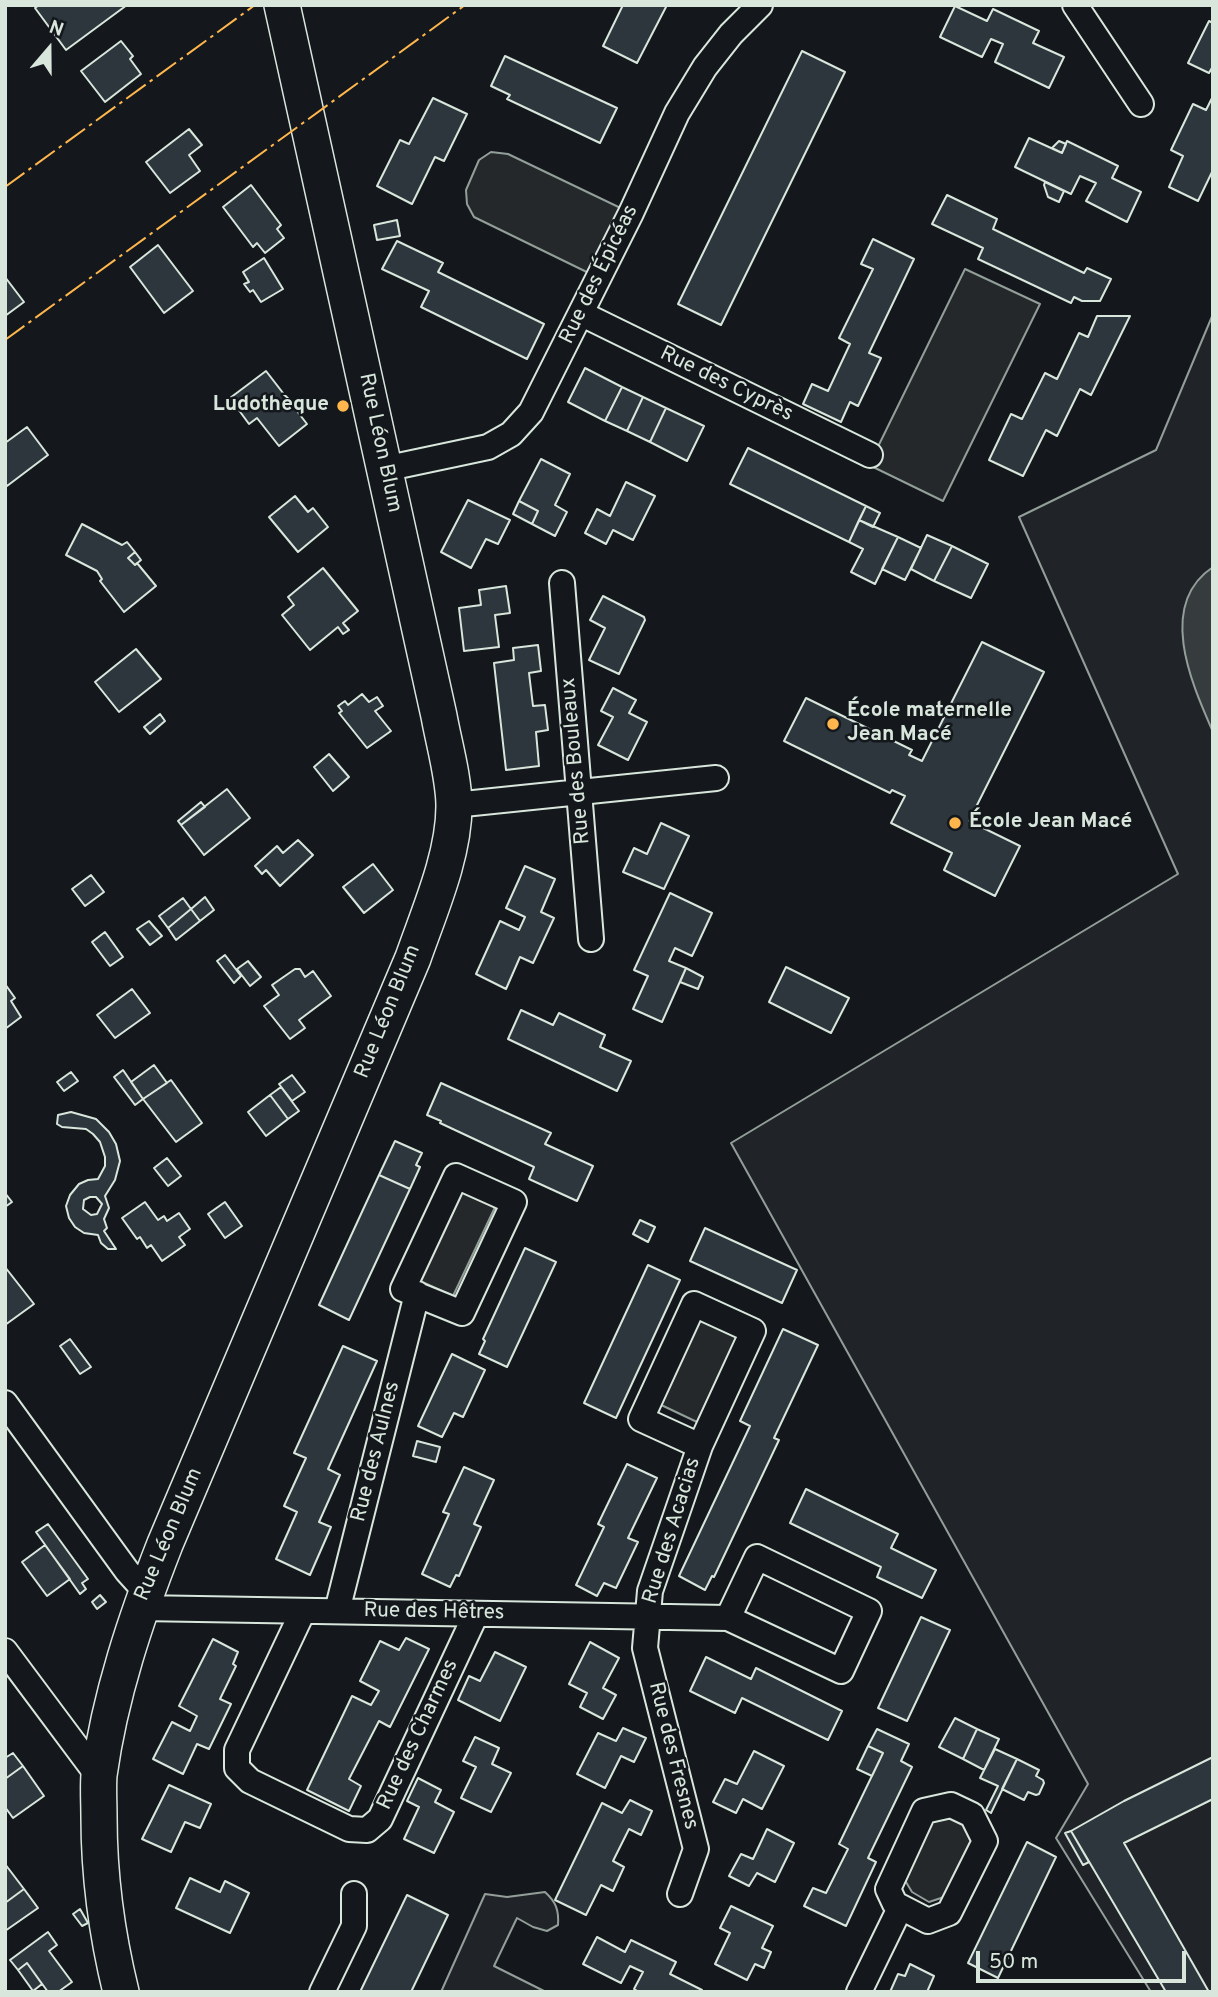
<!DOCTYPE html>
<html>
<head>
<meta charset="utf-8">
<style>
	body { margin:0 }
	#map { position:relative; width:1218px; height:1997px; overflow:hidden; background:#14181c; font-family:Overpass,sans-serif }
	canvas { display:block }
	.frame { position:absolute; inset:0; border:7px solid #d8e6dc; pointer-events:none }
	.north { position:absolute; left:14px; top:14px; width:70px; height:70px; -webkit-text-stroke:5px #14181c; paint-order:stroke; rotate:20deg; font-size:19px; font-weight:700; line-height:28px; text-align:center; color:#d8e6dc }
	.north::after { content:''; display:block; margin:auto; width:24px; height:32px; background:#d8e6dc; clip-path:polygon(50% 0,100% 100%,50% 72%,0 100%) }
	.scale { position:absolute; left:976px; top:1951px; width:210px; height:32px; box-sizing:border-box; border:4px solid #d8e6dc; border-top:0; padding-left:9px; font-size:21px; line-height:24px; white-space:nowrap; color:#d8e6dc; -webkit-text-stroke:5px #14181c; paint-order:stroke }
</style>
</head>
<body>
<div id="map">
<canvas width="1218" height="1997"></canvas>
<div class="frame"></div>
<div class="north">N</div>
<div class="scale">50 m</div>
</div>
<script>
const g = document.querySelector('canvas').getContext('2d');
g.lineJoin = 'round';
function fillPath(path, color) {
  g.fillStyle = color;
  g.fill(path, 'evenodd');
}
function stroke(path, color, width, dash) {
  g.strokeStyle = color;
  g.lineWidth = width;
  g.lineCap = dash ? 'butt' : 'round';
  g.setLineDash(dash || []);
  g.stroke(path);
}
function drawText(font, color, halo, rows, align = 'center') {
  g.font = font + ' Overpass,sans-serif';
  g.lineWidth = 5;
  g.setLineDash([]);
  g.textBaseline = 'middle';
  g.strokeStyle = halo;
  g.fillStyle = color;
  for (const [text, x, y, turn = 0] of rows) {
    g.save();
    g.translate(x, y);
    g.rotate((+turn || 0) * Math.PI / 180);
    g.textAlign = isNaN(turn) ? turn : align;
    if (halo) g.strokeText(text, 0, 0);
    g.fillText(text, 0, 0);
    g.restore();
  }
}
const green = new Path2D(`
	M1213,314V1992H1151L1056,1838L1088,1784L731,1143L1178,874L1019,517L1156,450Z
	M545,1892C556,1902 559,1910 558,1925L547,1931L533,1927L517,1918L494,1966L546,1992H441L485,1894L507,1897Z`);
fillPath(green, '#202428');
stroke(green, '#939e99', 2);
const parking = new Path2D(`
	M491,152L508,154L631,213L599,278L474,217L467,204L466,190L479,160Z
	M965,269L1040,304L943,501L869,465Z
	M462,1186L497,1203L453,1296L418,1280Z
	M697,1316L738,1335L697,1422L657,1403Z
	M950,1815L967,1823L974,1837L944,1897L929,1902L912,1892L903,1877L932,1817Z`);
fillPath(parking, '#24282b');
stroke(parking, '#939e99', 2);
const water = new Path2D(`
	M1213,567V732C1192,684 1156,605 1213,567Z`);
fillPath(water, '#363b3e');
stroke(water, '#939e99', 2);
const building = new Path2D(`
	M39,5H127L66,50L35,8Z
	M623,5H667L637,63L603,46Z
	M955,6L987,21L993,9L1039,31L1033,43L1064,57L1049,88L995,62L1003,44L991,39L982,57L940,37Z
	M1209,21L1213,23V66L1209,73L1188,63Z
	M121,41L133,56L130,59L141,74L105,102L81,71Z
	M802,51L845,72L721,325L678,304Z
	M505,56L617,108L600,143L507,99L510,95L491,86Z
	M1213,96V170L1198,201L1169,187L1183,156L1171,150L1193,104L1206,110Z
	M433,98L467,114L444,161L435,157L412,204L377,186L400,140L409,144Z
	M189,129L202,145L189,155L200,171L170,193L146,162Z
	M1029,138L1062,153L1067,141L1118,166L1112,178L1141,192L1127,222L1086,201L1096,183L1080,176L1071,194L1015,167Z
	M1059,141L1066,144L1062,153L1052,148Z
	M1045,182L1064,191L1059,202L1048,197L1044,185Z
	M251,185L281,225L277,229L284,238L265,253L257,243L253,247L223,207Z
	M947,195L997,219L993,229L1084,273L1087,268L1111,279L1100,301H1082L1074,297L1071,303L978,259L983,248L932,224Z
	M397,220L400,236L377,240L374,225Z
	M873,239L914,259L869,353L881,358L858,406L850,402L841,422L803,404L812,384L828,391L850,344L839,338L873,269L861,264Z
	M397,241L443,263L438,272L544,324L527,359L421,307L429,291L382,269Z
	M158,245L193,291L164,313L130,267Z
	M264,258L283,289L261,302L253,290L250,292L244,284L249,282L243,272Z
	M5,277L24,302L5,316Z
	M1097,316H1130L1091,395L1080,389L1057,436L1046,430L1023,476L989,460L1011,414L1022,419L1045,373L1057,379L1079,333L1088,337Z
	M585,368L622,387L605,421L568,402Z
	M266,371L307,424L279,446L257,418L249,424L230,398Z
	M622,387L643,397L627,431L605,421Z
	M643,397L666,408L650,442L627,431Z
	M666,408L704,426L687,461L650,442Z
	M27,427L48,455L7,486L5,483V443Z
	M748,448L866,506L849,542L730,484Z
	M541,459L570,474L555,505L567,512L555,536L532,524L538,511L519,501Z
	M626,482L655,496L633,540L613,530L606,544L585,533L597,509L610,516Z
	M295,496L308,512L313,508L328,527L298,552L269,517Z
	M468,500L510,520L498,544L486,539L471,568L441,552Z
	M519,501L538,511L532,524L513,514Z
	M866,506L880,513L873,527L859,520Z
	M859,520L898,537L875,584L851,572L863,549L849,542Z
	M82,524L122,545L127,542L135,552L128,558L135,565L137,563L156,586L124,612L100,581L102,579L97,571L66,555Z
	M927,535L952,546L934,581L911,569Z
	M898,537L921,548L905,580L882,569Z
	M952,546L988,564L971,598L934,581Z
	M135,552L141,560L135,565L128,558Z
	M323,568L358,611L343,623L349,630L343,634L338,627L310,650L282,615L294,605L288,597Z
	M506,586L510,613L495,615L499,647L464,651L459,608L481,605L479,590Z
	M603,596L644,617L645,620L619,674L589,660L605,628L590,620Z
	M982,642L1044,672L969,821L1020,846L995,896L944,870L952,853L891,823L905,796L892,790L890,793L784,741L806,698L912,750L909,755L922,761Z
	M538,645L541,671L529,673L533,706L545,705L548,730L536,732L539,766L506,770L494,663L514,660L513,648Z
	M136,649L161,679L119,712L95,682Z
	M613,688L636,700L629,713L647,722L628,760L598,745L613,717L601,711Z
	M362,694L369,702L377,697L383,706L375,711L391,731L367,748L339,713L342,711L338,706L345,701L348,705Z
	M160,714L165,721L150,734L144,727Z
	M329,754L349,777L333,791L314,767Z
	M227,789L250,818L204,855L181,825Z
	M201,802L205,807L181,825L178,821Z
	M661,823L689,836L664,889L623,872L634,848L647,854Z
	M298,840L313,855L280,886L266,870L262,874L255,866L277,846L283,853Z
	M373,864L393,890L364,913L343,887Z
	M525,866L555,879L541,912L554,918L533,963L520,957L506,989L476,974L500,921L519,930L525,917L506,908Z
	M91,875L104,892L85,906L72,889Z
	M670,893L712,913L692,956L675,948L669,961L686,968L662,1022L633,1009L648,976L634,970Z
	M205,897L214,910L200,921L191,909Z
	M183,898L191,909L168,928L159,916Z
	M191,909L200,921L176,940L168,928Z
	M149,921L162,936L150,945L137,929Z
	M105,932L123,957L110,966L92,942Z
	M225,955L241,976L234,983L217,961Z
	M248,961L261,977L250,986L237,969Z
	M786,967L849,998L831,1033L769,1002Z
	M686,968L703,977L698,989L680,982Z
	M295,969H300L305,977L313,971L331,996L299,1020L305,1028L290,1039L264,1006L279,995L272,985Z
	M5,984L15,998L11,1001L21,1017L5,1029Z
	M132,989L150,1013L115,1038L97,1015Z
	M521,1010L553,1025L559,1013L605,1035L600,1047L631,1061L617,1091L508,1039Z
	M154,1065L167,1083L143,1099L131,1082Z
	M123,1070L143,1099L135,1105L114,1077Z
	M71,1072L78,1081L64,1091L57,1082Z
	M292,1075L305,1092L292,1101L279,1084Z
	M171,1080L202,1123L176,1142L143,1099Z
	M441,1083L551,1133L545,1144L593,1166L577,1201L529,1179L534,1167L440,1123L441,1121L427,1115Z
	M281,1087L299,1111L288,1119L270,1095Z
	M270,1095L288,1119L266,1136L248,1112Z
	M71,1112L96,1119L109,1132L116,1144L120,1161L115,1180L105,1196L109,1208L104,1219L107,1228L104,1231L116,1249H108L101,1243L98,1235L84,1233L75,1227L69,1218L66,1206L70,1195L79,1184L88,1180L98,1179L105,1166V1157L100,1142L93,1134L86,1129L62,1127L57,1124L58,1115ZM90,1197H96L102,1204L97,1214L91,1215L83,1209L84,1200Z
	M395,1141L422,1153L416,1165L420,1167L410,1189L379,1175Z
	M167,1158L181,1176L168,1186L154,1168Z
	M379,1175L410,1189L349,1320L319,1305Z
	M5,1193L12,1202L5,1207Z
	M145,1202L158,1220L164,1216L167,1221L179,1213L190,1229L179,1237L185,1245L162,1261L151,1245L147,1248L140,1237L137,1239L122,1218Z
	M225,1202L242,1226L225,1238L208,1214Z
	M640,1220L655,1227L648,1242L633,1234Z
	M705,1228L797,1270L782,1303L690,1261Z
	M525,1248L556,1262L507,1367L479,1354L485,1341L483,1339Z
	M648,1265L680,1280L616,1418L584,1403Z
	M5,1267L34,1304L5,1325Z
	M783,1329L818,1345L774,1438L779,1440L714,1577L712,1576L705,1590L679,1576L750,1426L740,1421Z
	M70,1339L91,1367L80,1374L60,1346Z
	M343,1346L377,1361L328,1469L340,1475L319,1522L331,1527L310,1575L276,1559L297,1512L284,1506L306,1458L294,1453Z
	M452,1354L485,1370L463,1417L454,1413L442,1437L418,1426Z
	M417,1441L440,1447L436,1462L413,1456Z
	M627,1464L657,1478L628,1538L638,1542L616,1588L604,1583L597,1596L576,1585L604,1527L598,1524Z
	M464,1467L494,1480L474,1524L481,1527L459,1576L456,1575L450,1587L422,1574L449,1514L443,1512Z
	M806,1489L898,1534L891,1548L936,1570L922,1598L877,1577L881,1567L790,1523Z
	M48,1524L88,1579L82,1583L86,1589L80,1594L36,1532Z
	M45,1545L70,1579L47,1596L22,1562Z
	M100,1595L106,1602L97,1609L92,1602Z
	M921,1617L950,1630L907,1721L878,1708Z
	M406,1638L429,1649L390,1727L379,1721L349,1779L361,1786L349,1811L307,1790L352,1696L371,1705L379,1691L360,1681L380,1641L399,1650Z
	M213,1639L238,1652L233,1664L236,1666L220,1699L231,1704L209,1749L197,1744L183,1774L153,1759L172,1722L190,1731L197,1716L179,1706Z
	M590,1642L619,1658L603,1688L616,1695L603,1719L580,1707L587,1693L569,1684Z
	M495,1652L526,1667L500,1721L458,1700L469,1676L480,1681Z
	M706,1657L751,1679L756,1668L842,1711L828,1740L742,1698L735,1713L690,1691Z
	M955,1718L977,1729L963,1759L939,1747Z
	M623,1728L646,1738L634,1762L621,1756L605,1788L577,1774L598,1733L616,1741Z
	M877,1729L909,1744L901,1761L912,1767L868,1858L876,1862L846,1926L804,1906L813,1888L826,1893L848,1849L839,1844L883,1753L868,1746Z
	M977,1729L999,1739L984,1770L963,1759Z
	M475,1737L499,1748L492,1764L511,1773L491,1812L461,1798L476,1767L463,1761Z
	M868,1746L883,1753L872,1776L857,1769Z
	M995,1749L1017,1759L991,1813L986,1810L998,1786L980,1778Z
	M754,1751L784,1766L762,1809L743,1799L736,1813L713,1802L725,1779L737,1784Z
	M13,1753L23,1766L5,1779V1758Z
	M1213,1757V1799L1124,1843L1209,1992H1166L1071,1831L1124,1801Z
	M1017,1759L1039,1770L1036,1776L1043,1780L1044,1783L1039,1794L1036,1795L1028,1792L1024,1800L1002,1789Z
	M23,1766L44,1796L13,1818L5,1807V1779Z
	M418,1778L441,1790L435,1802L454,1812L434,1853L404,1839L419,1807L407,1801Z
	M169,1785L211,1804L200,1828L185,1822L171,1852L142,1839Z
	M630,1800L652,1811L641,1835L629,1829L613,1861L624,1867L613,1891L601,1885L586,1915L555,1900L602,1803L622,1813Z
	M767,1829L794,1843L775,1882L757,1873L749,1886L729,1876L741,1854L753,1859Z
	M1071,1831L1089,1862L1083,1865L1065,1833Z
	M1027,1842L1056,1857L998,1978L968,1963Z
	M5,1864L24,1889L5,1903Z
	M190,1878L220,1892L225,1881L249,1893L230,1933L176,1908Z
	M24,1889L38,1908L5,1931V1903Z
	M407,1895L448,1915L411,1992H360Z
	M731,1906L773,1926L762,1948L771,1952L764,1968L755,1964L747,1980L715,1964L730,1933L720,1928Z
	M80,1909L88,1923L82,1926L73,1914Z
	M48,1932L57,1945L49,1951L72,1982L58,1992H48L27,1963L18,1970L10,1960Z
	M597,1937L625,1952L631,1940L676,1962L670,1974L702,1990L701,1992H639L634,1989L643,1972L630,1966L621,1983L583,1964Z
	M27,1963L42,1984L33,1991L18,1970Z
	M910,1964L934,1976L927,1992H890L898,1974L905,1976Z`);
fillPath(building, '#2c363c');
stroke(building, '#d8e6dc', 2);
const street = new Path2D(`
	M1075,5L1141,104
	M582,314L870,455
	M384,469L488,447L511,434L531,412L631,213L677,113L705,67L731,34L760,5
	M562,583L591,939
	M454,805L716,778
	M456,1176L514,1202L462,1313L403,1289Z
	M5,1403L127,1571L146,1592
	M140,1608L728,1618L841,1671L869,1611L757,1557L728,1618
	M303,1611L237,1750V1768L250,1781L349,1829L367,1830L380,1819L476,1614
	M337,1611L417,1294
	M5,1651L99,1777
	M951,1805L972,1815L985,1841L949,1913L928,1921L895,1904L888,1889L924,1811Z
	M680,1894L696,1849L645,1648L650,1591L700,1446L753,1331L694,1304L641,1419L700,1446
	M322,1992L354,1926V1894
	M859,1992L900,1908`);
const secondary = new Path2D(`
	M121,1992C107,1935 99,1876 99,1817C99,1803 98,1788 99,1775C110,1695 136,1618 165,1544L413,958C429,912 454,856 454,806C454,778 444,744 439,716L282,5`);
stroke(street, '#d8e6dc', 28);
stroke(secondary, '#d8e6dc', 38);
stroke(street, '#14181c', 24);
stroke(secondary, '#14181c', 35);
stroke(new Path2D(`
	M5,187L255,5
	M5,340L465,5`), '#ffb74d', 2, [24, 5, 3.5, 5]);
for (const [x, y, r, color] of [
	[343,406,7,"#ffb74d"],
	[833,724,7,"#ffb74d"],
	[955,823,7,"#ffb74d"]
]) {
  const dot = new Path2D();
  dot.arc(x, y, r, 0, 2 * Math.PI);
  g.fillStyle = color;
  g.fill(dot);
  stroke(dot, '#14181c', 2.5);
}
drawText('21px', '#d8e6dc', '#14181c', [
	["Rue des Épicéas",600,275,-64],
	["Rue des Cyprès",726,385,26],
	["Rue Léon Blum",379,443,78],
	["Rue des Bouleaux",577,761,-95],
	["Rue Léon Blum",389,1012,-68],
	["Rue des Aulnes",377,1452,-76],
	["Rue des Acacias",673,1531,-73],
	["Rue Léon Blum",170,1535,-67],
	["Rue des Hêtres",434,1613,1],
	["Rue des Charmes",419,1735,-65],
	["Rue des Fresnes",672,1756,76]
]);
drawText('bold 21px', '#d8e6dc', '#14181c', [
	["Ludothèque",329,406,"right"],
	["École maternelle",847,712],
	["Jean Macé",847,736],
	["École Jean Macé",969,823]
], 'left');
</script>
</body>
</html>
